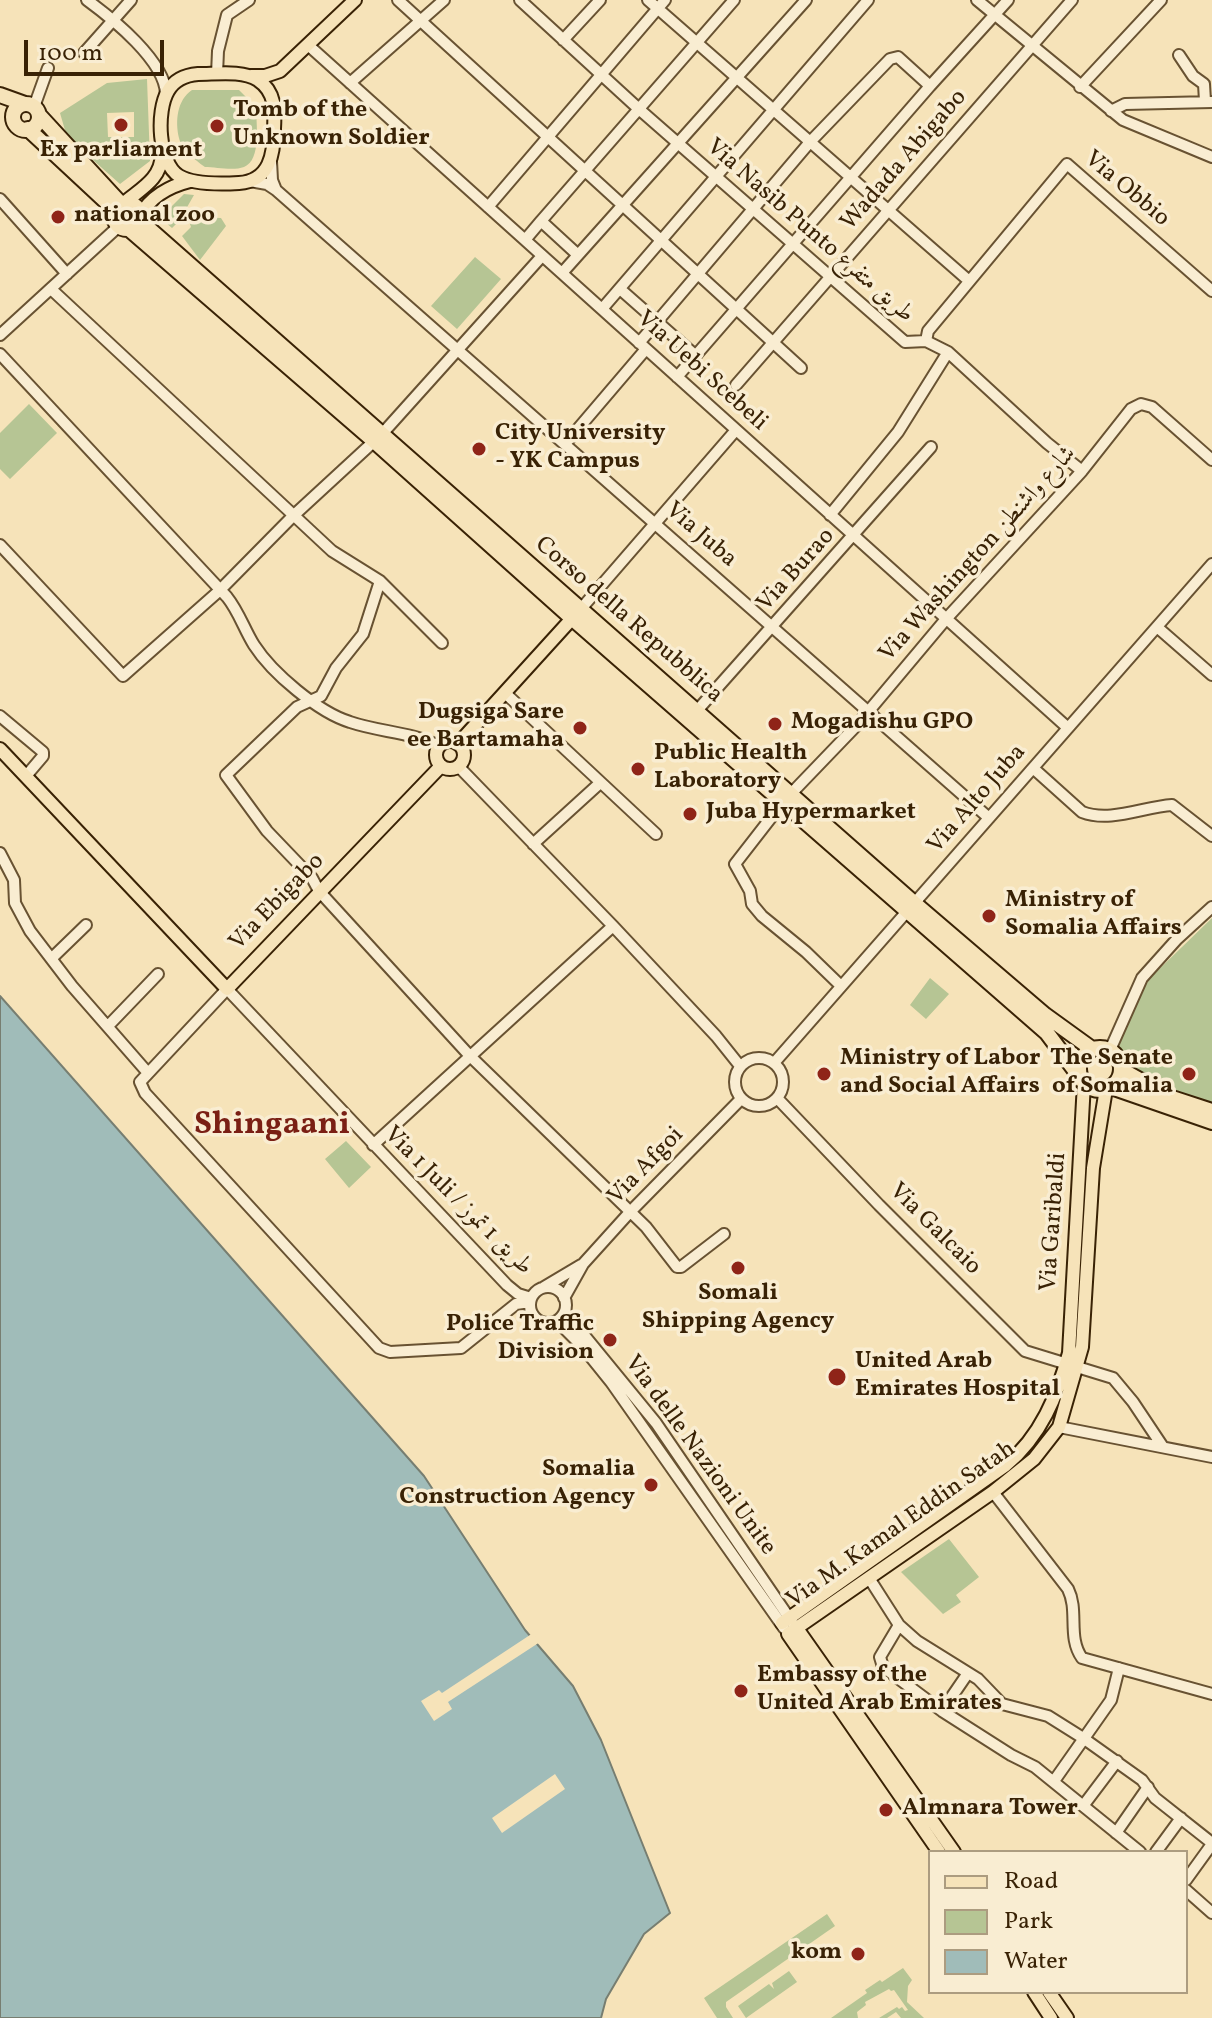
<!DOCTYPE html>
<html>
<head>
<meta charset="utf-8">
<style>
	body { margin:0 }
	#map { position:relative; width:1212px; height:2018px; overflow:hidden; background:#f6e3b9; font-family:Vollkorn,serif }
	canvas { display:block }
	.legend { position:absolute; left:928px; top:1850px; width:260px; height:144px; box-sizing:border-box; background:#f9edd2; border:2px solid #ac9c80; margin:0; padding:10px 14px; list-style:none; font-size:24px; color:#392205 }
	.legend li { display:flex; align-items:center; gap:16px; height:40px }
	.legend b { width:40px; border:2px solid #ac9c80 }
	.scale { position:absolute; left:24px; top:40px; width:140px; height:36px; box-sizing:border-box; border:4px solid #392205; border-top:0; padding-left:10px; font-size:24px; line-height:28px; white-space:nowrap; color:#392205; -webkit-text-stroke:6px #f9edd2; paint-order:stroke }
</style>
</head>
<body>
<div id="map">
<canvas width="1212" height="2018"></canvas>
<ul class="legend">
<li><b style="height:10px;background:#f6e3b9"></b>Road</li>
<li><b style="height:22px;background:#b6c594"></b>Park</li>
<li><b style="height:22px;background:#a0bcb9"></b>Water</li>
</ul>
<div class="scale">100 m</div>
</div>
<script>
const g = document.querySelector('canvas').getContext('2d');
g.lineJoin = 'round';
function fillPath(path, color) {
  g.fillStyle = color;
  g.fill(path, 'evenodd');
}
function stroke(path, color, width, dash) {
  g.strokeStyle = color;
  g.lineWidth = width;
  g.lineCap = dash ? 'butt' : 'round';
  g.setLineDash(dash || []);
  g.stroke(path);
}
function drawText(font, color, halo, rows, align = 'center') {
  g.font = font + ' Vollkorn,Amiri,serif';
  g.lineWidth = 7;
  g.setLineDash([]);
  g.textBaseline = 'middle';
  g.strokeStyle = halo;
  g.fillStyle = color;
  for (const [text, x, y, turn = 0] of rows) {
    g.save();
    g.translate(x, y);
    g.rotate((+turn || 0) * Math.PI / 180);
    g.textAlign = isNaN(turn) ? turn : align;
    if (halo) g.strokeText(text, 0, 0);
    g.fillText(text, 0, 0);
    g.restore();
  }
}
fillPath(new Path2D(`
	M147,79L150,161L120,184L67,137L60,113L107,83ZM134,112V137H108L107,113Z
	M192,90H239L256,107C256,122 262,160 244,167C233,171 216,167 205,167C196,161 181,148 179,138C175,121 177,100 192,90Z
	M184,194L194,195L186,209V213L196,217L221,218L226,226L200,260L182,236L191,227L189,221L182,218L172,228L165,222L166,212Z
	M475,257L501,279L457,329L431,306Z
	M29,404L57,433L10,479L0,469V433Z
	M1212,918V1103C1179,1092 1137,1080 1118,1049L1140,992L1152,976Z
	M930,978L949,994L926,1019L910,1005Z
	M346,1141L371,1167L349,1188L325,1159Z
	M949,1539L979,1577L956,1595L961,1602L943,1614L901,1572Z
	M827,1914L835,1926L726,2002V2007L733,2018H717L704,1998Z
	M903,1968L912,1980L908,1986L907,2002L924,2018H901L896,2012L887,2018H879L897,2007L899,2009L902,2007L905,2011L908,2010L894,1990L891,1991L889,1989L865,2002L866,2005L857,2012L858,2018H831L867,1993L865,1990L880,1980L882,1982Z
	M789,1971L797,1982L746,2018L738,2006L769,1984L774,1989L772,1983Z`), '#b6c594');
const water = new Path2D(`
	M0,996L424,1476L525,1630L573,1686L601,1740L670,1913L644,1934L606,1999L601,2018H0Z`);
fillPath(water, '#a0bcb9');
stroke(water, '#777e71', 2);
fillPath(new Path2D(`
	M533,1633L540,1642L448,1702L452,1709L434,1721L421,1701L439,1690L442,1693Z
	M555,1774L565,1789L502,1833L492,1818Z`), '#f6e3b9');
const minor = new Path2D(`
	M87,0C113,19 165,61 166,94
	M398,0L801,368
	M520,0L640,110L905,342L926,341L948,352L1047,443L1082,471
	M648,0L968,280
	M977,0L1123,120L1212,157
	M563,40L600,0
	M308,45L1068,728
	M84,53L131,0
	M1179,55L1193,76L1204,84L1205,101
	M217,74L218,51L227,15L249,0
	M350,83L444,0
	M1080,87L1161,0
	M34,107L48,68
	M1111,111L1125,104L1212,102
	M271,161L272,180L276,190
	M250,181L267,184L276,190L989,818
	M0,199L67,274
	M488,207L665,0
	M541,221L734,0
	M525,240L541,221L578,255
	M562,273L806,0
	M51,289L332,551L380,581L442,643
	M620,289L696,356
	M602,309L868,0
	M0,335L119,226
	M926,341L928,331L1067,164L1212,291
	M639,343L810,142L890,59L898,57L930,86L1008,0
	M0,354L227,597C239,612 244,629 254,645C272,673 318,712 350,722C379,732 412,732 439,746
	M677,377L930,86
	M736,385L1072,0
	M565,444L646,349
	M830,515L898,432L948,352
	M0,545L123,676L219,591L293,516L382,434L542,256
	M380,581L363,634L336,668L321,696L297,707L226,775L267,831L312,878L319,891L469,1055L646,1227L677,1267H681L724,1234
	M580,610L736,430
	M1157,627L1212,675
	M505,693L656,834
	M694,714L931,447
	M0,716L43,752V756L26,776
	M459,767L613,926L716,1036L740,1066
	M1033,768L1082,812C1110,823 1143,807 1172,805L1212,836
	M533,844L600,783
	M0,853L14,880L15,903L30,931L72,986L148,1073
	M52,958L86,925
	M841,986L806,952L762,916L752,904L750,891L735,864L784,801L857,725L946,619L1082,471L1131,409L1141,404L1152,407L1212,460
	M108,1026L158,974
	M1110,1050L1142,978L1177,939L1212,907
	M735 1082a24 24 0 1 1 48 0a24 24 0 1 1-48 0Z
	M774,1063L1212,564
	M777,1098L879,1205L1025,1351L1113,1378L1133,1402L1163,1447
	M373,1145L613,926
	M544,1287L581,1265
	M530 1305a18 18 0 1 1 36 0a18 18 0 1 1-36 0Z
	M564,1298L583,1264L630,1212L741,1099
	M530,1302L516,1304L461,1348L390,1352L379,1348L145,1093L140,1082L227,989L507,1285L518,1294L531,1298
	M565,1312L656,1423L792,1622
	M557,1321L582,1346L611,1382L784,1628
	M1059,1427L1212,1457
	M993,1492L1068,1589C1079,1611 1067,1637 1082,1658L1212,1694
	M869,1578L899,1625L917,1641L978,1679L1002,1704L1048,1716L1083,1738L1142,1780L1155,1798L1212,1843
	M899,1625L880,1657L883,1667L942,1711L1011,1755L1035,1767L1140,1852
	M942,1711L968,1673
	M1054,1781L1111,1700L1119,1668
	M1083,1806L1117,1761
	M1116,1833L1148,1787
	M1156,1852L1181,1818
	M1186,1880L1212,1844
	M1186,1890L1212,1913`);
const major = new Path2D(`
	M198,74C217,74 242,70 258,80C276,92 275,111 274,129C274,154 270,181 239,183C222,184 194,185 179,176C158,163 156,111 168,91C174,80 186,75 198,74Z
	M251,76H265L280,71L355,0
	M124,203C142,188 161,179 162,154
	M140,216C150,197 170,186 190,181
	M436 755a14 14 0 1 1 28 0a14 14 0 1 1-28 0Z
	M458,744L577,613
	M0,749L227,989L441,766
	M782,1623L1006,1465C1041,1436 1057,1396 1069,1353L1084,1083
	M796,1627L954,1852
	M939,1852L788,1634L993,1492L1034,1459L1059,1427L1082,1347L1093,1168L1106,1089
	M1034,1992L1051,2018
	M1049,1992L1067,2018`);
const highway = new Path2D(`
	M0,95L25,104
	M13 117a13 13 0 1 1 26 0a13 13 0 1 1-26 0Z
	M39,115L121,204
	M28,129L115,210
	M114 216a13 13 0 1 1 26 0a13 13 0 1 1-26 0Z
	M139,220L914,903L1045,1015L1092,1049
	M129,229L374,441L573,619L1047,1033L1080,1077
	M1079 1069a21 21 0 1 1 42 0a21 21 0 1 1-42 0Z
	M1122,1070L1172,1098L1212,1111
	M1111,1087L1212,1122`);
stroke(minor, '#685232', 14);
stroke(major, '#392205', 16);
stroke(highway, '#392205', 18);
stroke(minor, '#f9edd2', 10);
stroke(major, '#f6e3b9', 12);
stroke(highway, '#f6e3b9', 14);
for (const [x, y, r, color] of [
	[121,125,8,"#8f2418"],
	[217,126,8,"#8f2418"],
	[58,217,8,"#8f2418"],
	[479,449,8,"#8f2418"],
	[775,724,8,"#8f2418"],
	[580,728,8,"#8f2418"],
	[638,769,8,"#8f2418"],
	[690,814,8,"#8f2418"],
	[989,916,8,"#8f2418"],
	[824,1074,8,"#8f2418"],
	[1189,1074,8,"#8f2418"],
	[738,1268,8,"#8f2418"],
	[610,1340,8,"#8f2418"],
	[837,1377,10,"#8f2418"],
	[651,1485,8,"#8f2418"],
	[741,1691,8,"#8f2418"],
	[886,1810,8,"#8f2418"],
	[858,1954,8,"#8f2418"]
]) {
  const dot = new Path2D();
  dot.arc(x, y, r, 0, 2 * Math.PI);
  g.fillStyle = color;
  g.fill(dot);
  stroke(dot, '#f9edd2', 3);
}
drawText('bold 24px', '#392205', '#f9edd2', [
	["Tomb of the",233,112],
	["Unknown Soldier",233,140],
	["Ex parliament",121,152,"center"],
	["national zoo",74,217],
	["City University",495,435],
	["- YK Campus",495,463],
	["Dugsiga Sare",564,714,"right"],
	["ee Bartamaha",564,742,"right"],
	["Mogadishu GPO",791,724],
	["Public Health",654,755],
	["Laboratory",654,783],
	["Juba Hypermarket",706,814],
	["Ministry of",1005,902],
	["Somalia Affairs",1005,930],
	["Ministry of Labor",840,1060],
	["and Social Affairs",840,1088],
	["The Senate",1173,1060,"right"],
	["of Somalia",1173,1088,"right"],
	["Somali",738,1295,"center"],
	["Shipping Agency",738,1323,"center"],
	["Police Traffic",594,1326,"right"],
	["Division",594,1354,"right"],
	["United Arab",855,1363],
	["Emirates Hospital",855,1391],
	["Somalia",635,1471,"right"],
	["Construction Agency",635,1499,"right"],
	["Embassy of the",757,1677],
	["United Arab Emirates",757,1705],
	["Almnara Tower",902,1810],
	["kom",842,1954,"right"]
], 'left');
drawText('24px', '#392205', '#f9edd2', [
	["Wadada Abigabo",905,161,-49],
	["Via Obbio",1126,190,40],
	["Via Nasib Punto طريق متفرع",809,232,41],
	["Via Uebi Scebeli",701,372,42],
	["Via Juba",700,536,41],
	["Via Washington شارع واشنطن",979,555,-48],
	["Via Burao",797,571,-48],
	["Corso della Repubblica",628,621,41],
	["Via Alto Juba",978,800,-49],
	["Via Ebigabo",278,903,-46],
	["Via Afgoi",647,1167,-46],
	["Via 1 Juli / طريق 1 تموز",457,1202,45],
	["Via Garibaldi",1055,1222,-86],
	["Via Galcaio",934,1230,45],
	["Via delle Nazioni Unite",699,1456,54],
	["Via M. Kamal Eddin Satah",902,1526,-35]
]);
drawText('bold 32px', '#7a1f14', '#f9edd2', [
	["Shingaani",272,1127]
]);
</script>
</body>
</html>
